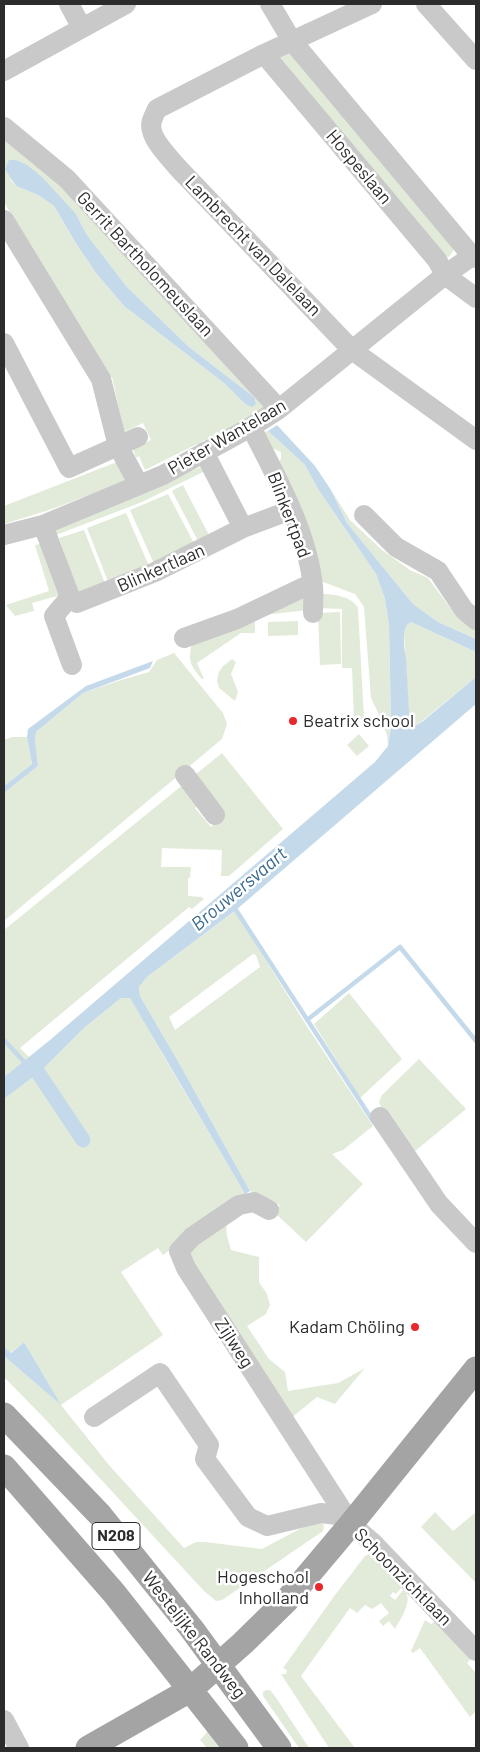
<!DOCTYPE html>
<html>
<head>
<meta charset="utf-8">
<style>
	body { margin:0 }
	#map { position:relative; width:480px; height:1752px; overflow:hidden; background:#fff; font-family:Barlow,sans-serif }
	canvas { display:block }
	.frame { position:absolute; inset:0; border:5px solid #2c2c2c; pointer-events:none }
</style>
</head>
<body>
<div id="map">
<canvas width="480" height="1752"></canvas>
<div class="frame"></div>
</div>
<script>
const g = document.querySelector('canvas').getContext('2d');
g.lineJoin = 'round';
function fillPath(path, color) {
  g.fillStyle = color;
  g.fill(path, 'evenodd');
}
function stroke(path, color, width, dash) {
  g.strokeStyle = color;
  g.lineWidth = width;
  g.lineCap = dash ? 'butt' : 'round';
  g.setLineDash(dash || []);
  g.stroke(path);
}
function drawText(font, color, halo, rows, align = 'center') {
  g.font = font + ' Barlow,sans-serif';
  g.lineWidth = 5;
  g.setLineDash([]);
  g.textBaseline = 'middle';
  g.strokeStyle = halo;
  g.fillStyle = color;
  for (const [text, x, y, turn = 0] of rows) {
    g.save();
    g.translate(x, y);
    g.rotate((+turn || 0) * Math.PI / 180);
    g.textAlign = isNaN(turn) ? turn : align;
    if (halo) g.strokeText(text, 0, 0);
    g.fillText(text, 0, 0);
    g.restore();
  }
}
fillPath(new Path2D(`
	M291,49L455,247L450,256L445,259L275,57Z
	M4,134L53,171L268,405L263,411L145,470L139,456L136,458L133,449L151,440L143,423L124,432L112,377H108L4,202ZM10,179L76,214L87,235L127,287L189,347L254,397L245,404L224,383L124,306L96,273L77,245L54,206L38,195L16,186Z
	M268,431L305,465L318,489L376,574L385,599L389,625L391,726L388,746L387,735L381,719L371,698L364,607L355,594L323,582L321,579L278,467L281,458V452L265,445L264,432Z
	M122,460L131,479L52,509L4,524V506Z
	M204,466L203,472L142,502L56,535L54,528L160,483Z
	M183,485L211,539L200,545L172,491Z
	M331,490L350,520L382,550L410,570L428,578L457,617L476,630V639L438,622L413,604L347,523Z
	M168,494L196,547L155,566L130,510Z
	M126,513L150,568L109,584L87,528Z
	M84,530L106,586L84,595L77,591L59,538Z
	M46,543L61,595L32,603L34,611L15,616L6,605L49,591L35,545Z
	M303,591L307,610L255,616V633H241L197,663L204,679H202C191,666 187,661 192,644Z
	M323,594C334,594 353,597 358,608L364,719H354L352,668H342V609L318,608Z
	M340,612L341,664L320,665L318,613Z
	M298,621V635L268,636V622Z
	M411,622L476,652V677L417,725L411,723L409,718L404,633L407,625Z
	M174,653L223,713L227,724L222,739L4,921V793L38,766L35,740L36,732L83,693L121,680L149,672L157,660Z
	M232,659L236,662L231,674L238,692L235,701L219,688L217,681L218,674L222,667Z
	M359,734L369,746L357,756L347,745Z
	M12,737H27L32,764L4,786V740Z
	M222,753L283,829L229,876H221L222,850L162,848L161,867H191L190,878H188V896L202,897L204,899L192,909L189,907L20,1048L29,1057L4,1077V930ZM209,797L225,815L211,827L195,808Z
	M235,911L308,1028L373,1126L343,1150L332,1154L363,1184L306,1242L274,1212L280,1205L250,1191L179,1063L140,996L139,987L147,977ZM253,954L256,955L260,967L175,1030L169,1017Z
	M349,993L402,1059L360,1098L314,1024Z
	M121,998H130L134,1003L163,1055L245,1194L163,1255L158,1248L121,1272L163,1335L61,1405L109,1465L184,1548L196,1542H205L262,1549L311,1523L319,1521L324,1525L323,1531L222,1600L216,1601L204,1591L45,1419L4,1377V1356L59,1403L24,1342L10,1353L4,1347V1099L41,1071L84,1028Z
	M419,1059L466,1109L414,1152L385,1117L379,1102L382,1095Z
	M226,1223L227,1236L231,1250L259,1257V1282L267,1294L270,1305L266,1314L247,1326L269,1359L285,1372L288,1391L338,1383L365,1368L335,1404L317,1397L290,1419L195,1272L189,1247Z
	M435,1512L453,1531L476,1512V1583L421,1527Z
	M372,1553L402,1587L396,1594L393,1592L390,1596L395,1600L404,1589C414,1600 401,1618 395,1629L389,1621L383,1626L379,1621L389,1613L381,1603L372,1609L365,1605L357,1613L350,1608L301,1676L355,1748H329L281,1674H286L287,1670L283,1668L335,1595L365,1556Z
	M425,1620L431,1624L435,1621L471,1659L467,1663L476,1673V1711L470,1717L420,1648L413,1653L411,1651Z
	M266,1690H270L277,1699L309,1748H299L263,1696V1692Z
	M210,1729L226,1748H207L200,1740Z`), '#e2ebd9');
fillPath(new Path2D(`
	M9,160H16L27,165L43,178L76,214L87,235L127,287L189,347L254,397L256,404L252,407L245,404L224,383L124,306L96,273L77,245L54,206L38,195L16,186L5,169Z
	M277,425L315,466L331,490L347,523L413,604L438,622L476,639V652L411,622L407,625L404,633V646L406,658L409,711L411,723L417,725L423,721L476,677V704L236,910L147,977L139,987L140,996L179,1063L250,1191L245,1194L130,998H121L84,1028L41,1071L4,1099V1077L50,1040L375,762L388,746L391,726L389,625L385,599L376,574L318,489L305,465L268,431Z
	M153,661L150,668L83,693L36,732L35,740L38,766L4,793V786L32,764L27,737L28,729L86,686Z
	M24,1342L61,1405L4,1356V1347L11,1353Z`), '#c4daeb');
stroke(new Path2D(`
	M236,910L373,1121
	M307,1020L400,947L476,1041
	M4,1040L27,1065`), '#c4daeb', 4.5);
stroke(new Path2D(`
	M33,1065L83,1140`), '#c4daeb', 15);
stroke(new Path2D(`
	M69,4L82,28
	M270,4L292,41L472,256L476,258
	M372,4L264,54L157,109C154,116 149,123 152,131C154,142 172,161 180,170L352,350L476,440
	M426,4L476,60
	M264,54L437,260L445,275L476,298
	M4,71L126,4
	M4,127L67,179L279,409
	M4,220L101,379L118,446L139,485
	M4,343L69,468L138,437
	M251,427C276,477 307,530 313,586C314,595 313,604 313,613
	M364,515L396,547L438,571L464,610L476,620
	M43,525L70,597L77,603L155,572L243,528L204,452
	M243,528L291,510
	M4,535L43,525L163,475L251,427L279,409L445,275L472,256
	M70,597L54,616L72,665
	M184,638L237,619L304,587H313
	M185,775L215,815
	M380,1117L439,1204L476,1243
	M269,1210L254,1202L239,1205L192,1237L179,1251L186,1268L351,1524L372,1542L476,1651
	M94,1417L160,1373L209,1445L205,1459L248,1517L267,1526L321,1513L345,1516
	M4,1720L19,1748`), '#c9c9c9', 20);
stroke(new Path2D(`
	M4,1415L100,1515L191,1628L279,1748
	M4,1467L114,1593L236,1748
	M88,1748L190,1690L243,1643L287,1600L351,1524L476,1369`), '#a4a4a4', 25);
for (const [x, y, r, color] of [
	[293,721,5,"#e9282e"],
	[415,1327,5,"#e9282e"],
	[319,1587,5,"#e9282e"]
]) {
  const dot = new Path2D();
  dot.arc(x, y, r, 0, 2 * Math.PI);
  g.fillStyle = color;
  g.fill(dot);
  stroke(dot, '#fff', 2);
}
for (const [x, y, w] of [
	[116,1536,48]
]) {
  const box = new Path2D();
  box.roundRect(x - w / 2, y - 13.5, w, 27, 4);
  g.fillStyle = '#fff';
  g.fill(box);
  stroke(box, '#2c2c2c', 1);
}
drawText('bold 16px', '#2c2c2c', null, [
	["N208",116,1536]
]);
drawText('18px', '#2c2c2c', '#fff', [
	["Hospeslaan",359,167,50],
	["Lambrecht van Dalelaan",253,246,46],
	["Gerrit Bartholomeuslaan",145,264,47],
	["Pieter Wantelaan",227,437,-30],
	["Blinkertpad",289,515,69],
	["Blinkertlaan",161,568,-24],
	["Zijlweg",234,1343,57],
	["Schoonzichtlaan",403,1577,45],
	["Westelijke Randweg",194,1635,52]
]);
drawText('18px', '#2c2c2c', '#fff', [
	["Beatrix school",303,721,"left"],
	["Kadam Chöling",405,1327],
	["Hogeschool",309,1577],
	["Inholland",309,1598]
], 'right');
drawText('italic 19px', '#396a8f', '#fff', [
	["Brouwersvaart",239,889,-40]
]);
</script>
</body>
</html>
